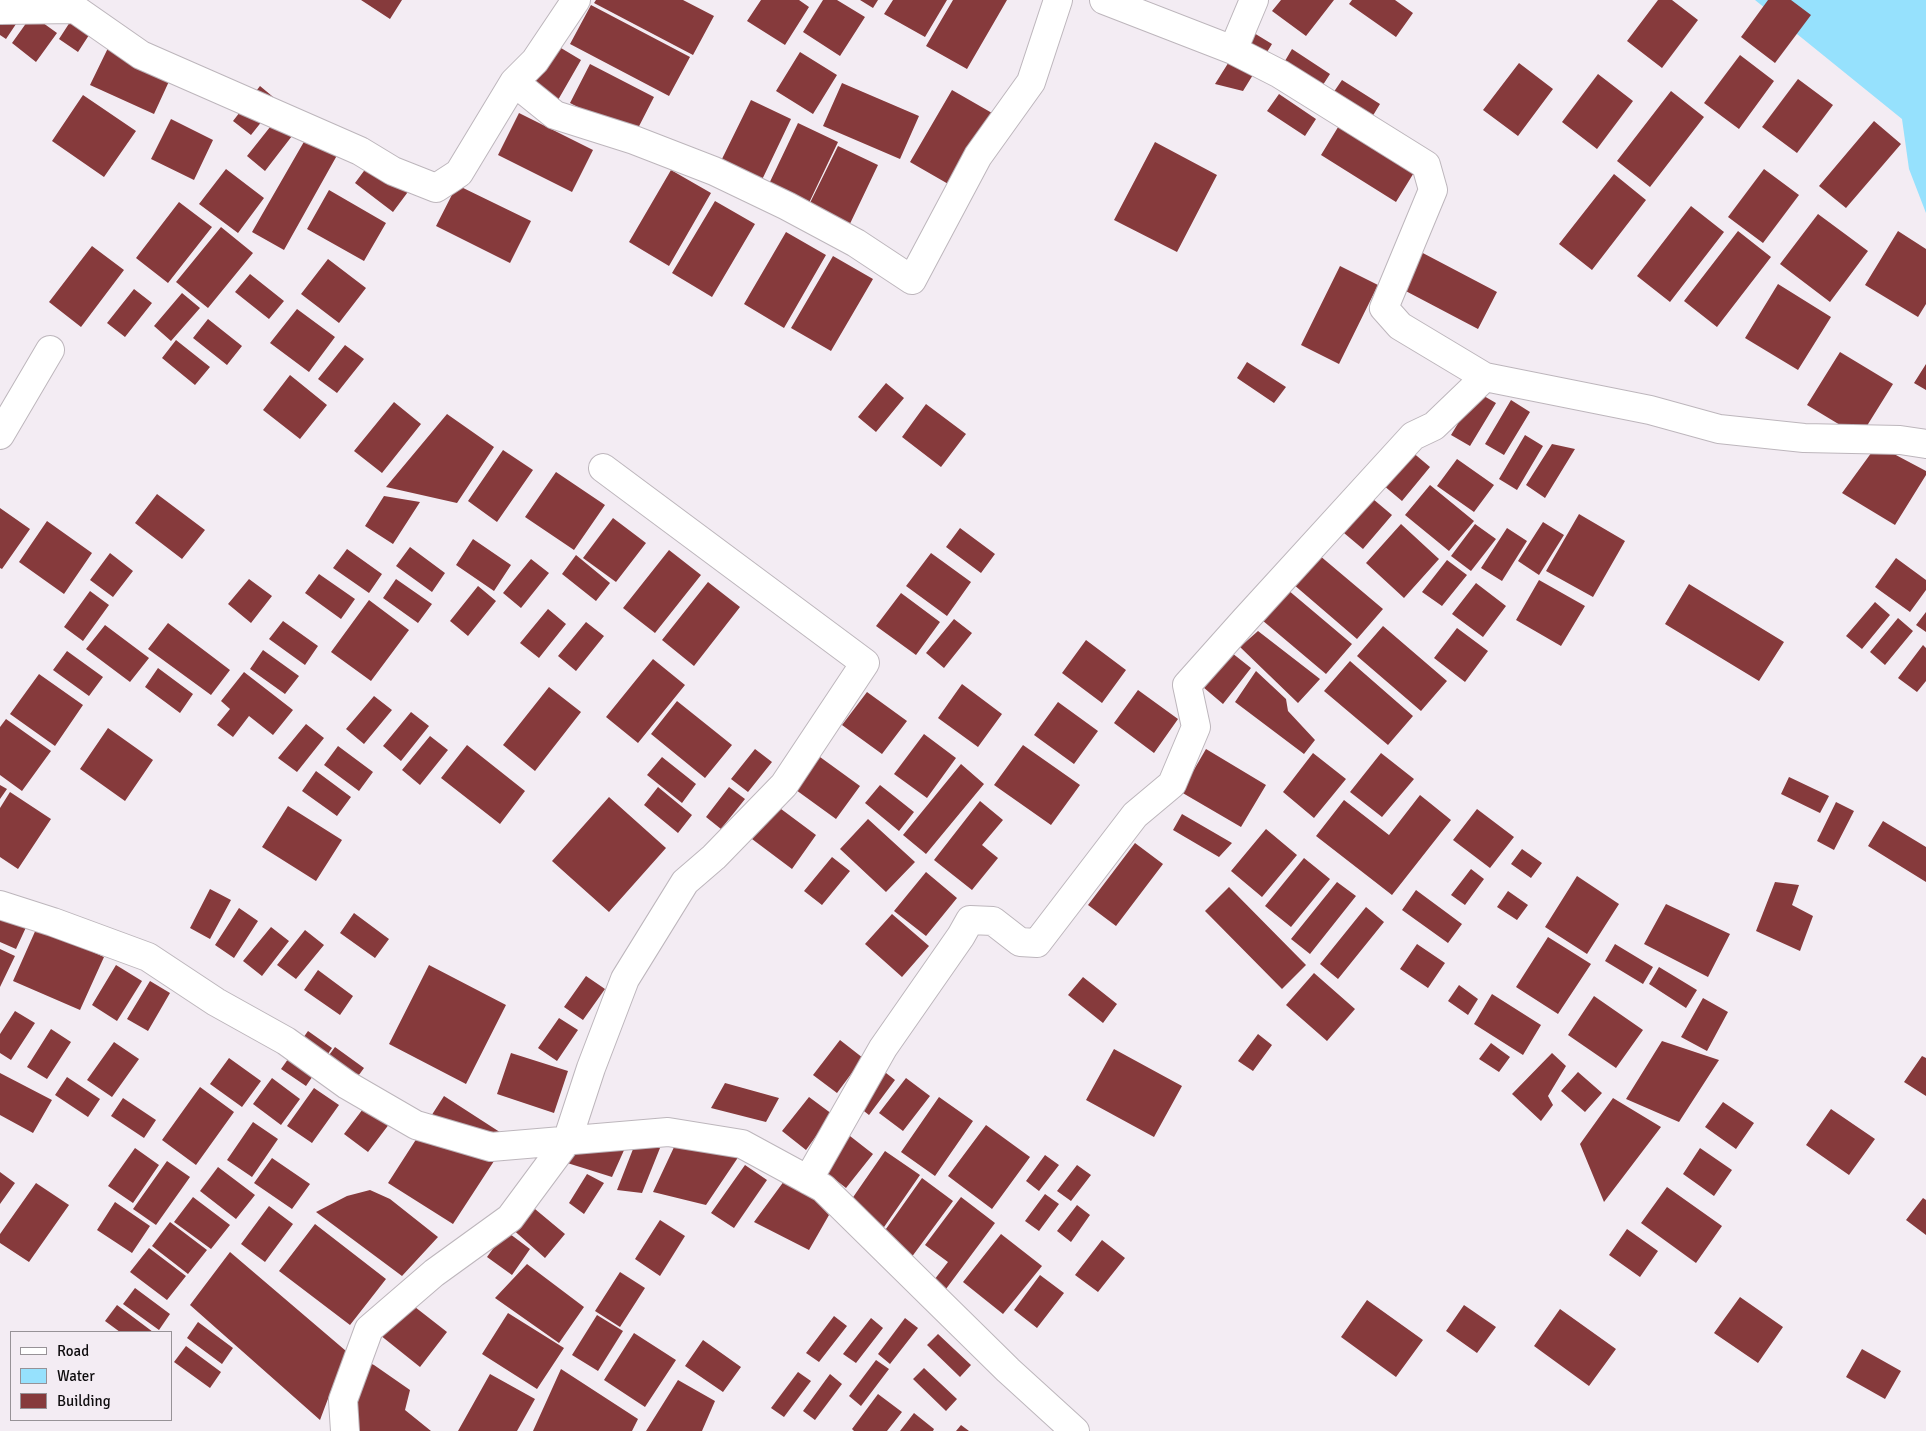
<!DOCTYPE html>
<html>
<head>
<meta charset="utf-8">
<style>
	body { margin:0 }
	#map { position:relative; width:1926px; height:1431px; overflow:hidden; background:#f3ecf3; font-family:Signika,sans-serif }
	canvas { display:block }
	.legend { position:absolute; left:10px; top:1331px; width:162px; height:90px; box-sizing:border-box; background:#f3ecf3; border:1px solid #979297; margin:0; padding:6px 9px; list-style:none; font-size:15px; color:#0e0c0e }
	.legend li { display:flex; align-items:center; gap:10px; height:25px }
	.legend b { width:25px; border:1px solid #979297 }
</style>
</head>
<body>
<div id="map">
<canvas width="1926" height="1431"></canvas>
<ul class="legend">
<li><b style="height:6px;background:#fff"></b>Road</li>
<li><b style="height:14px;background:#96e1fd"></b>Water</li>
<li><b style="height:14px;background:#863a3c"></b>Building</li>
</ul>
</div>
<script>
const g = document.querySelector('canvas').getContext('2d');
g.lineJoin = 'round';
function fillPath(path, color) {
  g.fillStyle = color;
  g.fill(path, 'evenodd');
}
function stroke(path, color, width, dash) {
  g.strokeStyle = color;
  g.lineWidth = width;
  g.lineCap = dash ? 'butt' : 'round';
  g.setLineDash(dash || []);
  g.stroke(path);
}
fillPath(new Path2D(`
	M1755,0H1926V213L1909,169L1902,119Z`), '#96e1fd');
fillPath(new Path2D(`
	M361,0H402L390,19Z
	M596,0H683L714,16L693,55L594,3Z
	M761,0H799L809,7L785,45L747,21Z
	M823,0H837L865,17L840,56L803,32Z
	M860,0H878L873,8Z
	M893,0H947L925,37L884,14Z
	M953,0H1007L967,69L926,46Z
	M1281,0H1334L1306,36L1272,11Z
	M1352,0H1395L1413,13L1396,37L1349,4Z
	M1658,0H1672L1698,20L1662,68L1627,41Z
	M1768,0H1791L1811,15L1775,63L1741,37Z
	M83,2L102,15L78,52L59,39Z
	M30,3L6,39L0,35V7Z
	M591,5L690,57L669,96L570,44Z
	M32,15L57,33L36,62L12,43Z
	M1249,30L1272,44L1243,91L1215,84Z
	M556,45L581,60L558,100L533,85Z
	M108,48L171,77L154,114L90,85Z
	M1292,49L1330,74L1319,91L1282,66Z
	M800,52L837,75L813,114L776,91Z
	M1740,55L1774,81L1739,129L1704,103Z
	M1519,63L1553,89L1518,136L1483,110Z
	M590,64L654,97L634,136L570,103Z
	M1598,74L1633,101L1597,149L1562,122Z
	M1798,79L1833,105L1797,153L1762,127Z
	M1342,80L1380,104L1369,122L1331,96Z
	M842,83L919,116L900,159L823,126Z
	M260,86L278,101L251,135L233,121Z
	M952,90L992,113L950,185L910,162Z
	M1671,91L1704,117L1650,187L1617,161Z
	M1279,94L1316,119L1305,136L1267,111Z
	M83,95L136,131L104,177L52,141Z
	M751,100L791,119L760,184L719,165Z
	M519,113L593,150L572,192L498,155Z
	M171,119L213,140L194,180L151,159Z
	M1343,119L1418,166L1396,202L1321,155Z
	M1874,121L1901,144L1846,208L1819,186Z
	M274,122L292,136L265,171L247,156Z
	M798,123L838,142L807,207L767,188Z
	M309,133L340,150L284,250L252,232Z
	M1155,142L1217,175L1177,252L1114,220Z
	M838,146L878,165L847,230L806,211Z
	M381,148L419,177L393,212L355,183Z
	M226,169L264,198L238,233L199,204Z
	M1764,169L1799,195L1763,243L1728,217Z
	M671,170L711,193L669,266L629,242Z
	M1614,174L1646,200L1592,270L1559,244Z
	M457,185L531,221L510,263L436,226Z
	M329,190L386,223L364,261L307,229Z
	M715,201L755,224L712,297L672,273Z
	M179,202L212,227L168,283L136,258Z
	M1691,206L1724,232L1670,302L1637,276Z
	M1818,214L1868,251L1830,302L1780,264Z
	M221,227L253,253L208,308L176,282Z
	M1738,231L1771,257L1717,327L1684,301Z
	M1898,231L1926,249V304L1918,317L1865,285Z
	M786,232L826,255L784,328L744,304Z
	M92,246L124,270L81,327L49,302Z
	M1419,251L1497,292L1478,329L1400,288Z
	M833,256L873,279L831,351L791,328Z
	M328,259L366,288L339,323L301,294Z
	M1340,266L1378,285L1339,364L1301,345Z
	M250,274L284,301L269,319L235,292Z
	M1778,284L1831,317L1798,370L1745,338Z
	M134,289L152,303L125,337L107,323Z
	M182,293L200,308L171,341L154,326Z
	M297,309L335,337L309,372L270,343Z
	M208,319L242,346L227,365L193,338Z
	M176,340L210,367L195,385L162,358Z
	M345,345L364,359L337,393L318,379Z
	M1840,352L1893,384L1860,437L1807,405Z
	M1247,362L1286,387L1274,403L1237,378Z
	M1926,364V390L1914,383Z
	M290,375L327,405L300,439L263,410Z
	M886,383L904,398L876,432L858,417Z
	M1477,392L1496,403L1470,446L1451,435Z
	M1511,400L1530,412L1504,455L1485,444Z
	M394,402L421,424L382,473L354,451Z
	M926,404L966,434L941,467L902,437Z
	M447,414L494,447L457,503L386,487Z
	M1525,435L1543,446L1517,490L1499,479Z
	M1552,444L1575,449L1545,498L1526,485Z
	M1877,445L1926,471V475L1895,525L1842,493Z
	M503,450L533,470L497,522L468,501Z
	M1411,451L1430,467L1402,501L1383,485Z
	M1457,459L1494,485L1474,512L1437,486Z
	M556,472L605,505L574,550L525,517Z
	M1430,485L1474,521L1449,551L1405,515Z
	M157,494L205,530L182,559L135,523Z
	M384,496L420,502L393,544L365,526Z
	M1373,499L1392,515L1363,549L1344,533Z
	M0,508L30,529L2,569L0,568Z
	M1579,514L1625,541L1593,597L1546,571Z
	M613,518L646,543L616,582L583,558Z
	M47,521L92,553L64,594L19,562Z
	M1543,522L1564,535L1539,575L1518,561Z
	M1401,524L1439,559L1404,598L1366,563Z
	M1475,524L1496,539L1471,571L1451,556Z
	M960,528L995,554L981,573L946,547Z
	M1507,528L1527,541L1502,581L1481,568Z
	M473,539L511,565L494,591L456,565Z
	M410,547L445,573L432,592L396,566Z
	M347,549L382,574L369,593L333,568Z
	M669,550L701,575L655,633L623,608Z
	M110,553L133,571L113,597L90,580Z
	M931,553L971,582L947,616L906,586Z
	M576,555L610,583L596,601L562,574Z
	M1319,555L1383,609L1357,639L1293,584Z
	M1896,558L1926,580V590L1910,612L1875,587Z
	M531,559L549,573L521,608L503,593Z
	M1447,560L1467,575L1442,606L1422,592Z
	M319,574L355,599L341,619L305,593Z
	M249,579L272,596L251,623L228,604Z
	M396,579L432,604L418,623L383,598Z
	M1539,580L1585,606L1561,646L1516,620Z
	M708,582L740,607L694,666L662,640Z
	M1476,583L1506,606L1483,637L1452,614Z
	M1689,584L1784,642L1759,681L1665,624Z
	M478,586L496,601L468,636L450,621Z
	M1288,590L1352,644L1326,674L1262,620Z
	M90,591L109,605L83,641L64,627Z
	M901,593L940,622L916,655L876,626Z
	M369,600L409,630L371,681L331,652Z
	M1875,602L1890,615L1862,649L1846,636Z
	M548,609L566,624L539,658L520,643Z
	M1926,612V632L1916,625Z
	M1898,618L1913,631L1885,665L1870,652Z
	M954,619L972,633L944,668L926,653Z
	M283,621L318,646L305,665L269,639Z
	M586,622L604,636L576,671L558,656Z
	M168,623L230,670L211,695L148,649Z
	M105,625L149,658L130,682L86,649Z
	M1383,626L1447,681L1421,711L1357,656Z
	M1457,628L1488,651L1465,682L1434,658Z
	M1258,631L1320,679L1298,703L1240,647Z
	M1086,640L1126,670L1102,703L1062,673Z
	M1923,645L1926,648V681L1917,692L1898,678Z
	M263,650L299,676L285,694L250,669Z
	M67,651L103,677L89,696L53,670Z
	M1232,653L1251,668L1223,704L1203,687Z
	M653,659L685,685L638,743L606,717Z
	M1350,661L1413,716L1388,745L1324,691Z
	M158,668L193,694L180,713L145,687Z
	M1256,671L1286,699L1288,711L1315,740L1304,754L1235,702Z
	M244,672L293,710L273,735L249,716L233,737L217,725L230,709L221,701Z
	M39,674L83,705L55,746L10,714Z
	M962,684L1002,714L978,747L938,718Z
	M549,687L581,712L535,771L503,745Z
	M1138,690L1178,719L1154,753L1114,723Z
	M867,692L907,721L882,754L842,725Z
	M374,696L392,710L364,744L346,729Z
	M677,701L732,745L705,778L651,734Z
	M1058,702L1098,731L1074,764L1034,735Z
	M411,712L429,726L401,761L383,746Z
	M6,719L51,751L22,791L0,775V727Z
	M306,724L324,738L297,772L278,758Z
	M108,728L153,760L125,801L80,769Z
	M924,734L956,758L927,798L894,774Z
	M430,736L448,750L420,785L402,770Z
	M467,745L525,791L500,824L441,778Z
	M1023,745L1080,785L1051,825L994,785Z
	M338,746L373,772L359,791L324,765Z
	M755,749L772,762L748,792L731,779Z
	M1206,749L1266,785L1241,827L1181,792Z
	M1313,753L1346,779L1314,818L1283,792Z
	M1381,753L1414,779L1382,817L1350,792Z
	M662,757L696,784L682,803L647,775Z
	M820,757L860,786L836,819L796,790Z
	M961,764L984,784L926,854L903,835Z
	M316,771L351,797L337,816L302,791Z
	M1789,777L1829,796L1820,813L1781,794Z
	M0,785L7,789L0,799Z
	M880,785L914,812L899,831L865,803Z
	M658,787L692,815L678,833L644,805Z
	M729,787L745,799L721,829L706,817Z
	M10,792L51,819L18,869L0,857V808Z
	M1420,795L1451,820L1392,895L1316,836L1344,800L1389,835Z
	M609,797L666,848L609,912L552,861Z
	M980,801L1003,820L982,845L998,858L972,890L934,860Z
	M1836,802L1854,811L1834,850L1817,841Z
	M288,806L342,840L316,881L262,847Z
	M777,806L816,835L792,869L752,839Z
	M1477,809L1514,837L1490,868L1453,840Z
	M1182,814L1232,843L1219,857L1173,830Z
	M868,819L915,862L886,892L840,849Z
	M1883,821L1926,847V882L1868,846Z
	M1266,829L1297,855L1262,897L1231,871Z
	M1135,843L1163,864L1116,926L1088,905Z
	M1522,849L1542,863L1531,878L1511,864Z
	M832,857L850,871L822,905L804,891Z
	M1304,858L1330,879L1291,927L1265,906Z
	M1471,869L1484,879L1465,905L1451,895Z
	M926,872L957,898L926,936L894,911Z
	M1577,876L1619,904L1587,954L1545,927Z
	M1337,882L1356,896L1310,954L1291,939Z
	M1775,882L1799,885L1792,905L1813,916L1800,951L1756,931Z
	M1229,887L1306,965L1282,989L1205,911Z
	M210,889L231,900L210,939L190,928Z
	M1416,890L1462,924L1448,943L1402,910Z
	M1508,891L1528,905L1517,920L1497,907Z
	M1666,904L1730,934L1708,977L1644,944Z
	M1366,907L1384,922L1338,979L1320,964Z
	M239,908L258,921L234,958L215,945Z
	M0,911L28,923L16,949L0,942Z
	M354,913L389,939L375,958L340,933Z
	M892,914L929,946L902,977L865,944Z
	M37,927L104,957L80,1010L13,981Z
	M271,927L289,941L262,976L243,961Z
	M305,930L324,945L296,979L277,965Z
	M1548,937L1591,964L1558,1014L1516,987Z
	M1417,944L1445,963L1428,988L1400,969Z
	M1615,944L1653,967L1643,984L1605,961Z
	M0,949L15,956L0,987Z
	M116,965L142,981L117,1021L92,1005Z
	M429,965L506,1005L466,1084L389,1044Z
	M1659,967L1697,990L1686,1008L1649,984Z
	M318,970L353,996L340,1015L304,990Z
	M1314,973L1355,1009L1327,1041L1286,1005Z
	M586,976L605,989L583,1020L564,1007Z
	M1083,977L1117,1004L1103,1023L1068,995Z
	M150,981L170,993L148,1031L127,1019Z
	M1459,985L1478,999L1468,1015L1448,1001Z
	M1492,994L1541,1025L1523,1055L1474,1024Z
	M1594,996L1643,1030L1616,1068L1568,1035Z
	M1703,998L1728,1012L1707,1051L1681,1037Z
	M15,1011L35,1023L11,1060L0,1053V1034Z
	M559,1018L578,1030L557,1061L538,1048Z
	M51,1029L71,1042L47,1079L27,1067Z
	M308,1031L332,1048L306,1086L281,1069Z
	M1258,1034L1272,1045L1253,1071L1238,1061Z
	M840,1040L863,1058L837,1093L813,1075Z
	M1662,1041L1719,1060L1679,1122L1626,1099Z
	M114,1042L139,1059L112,1097L87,1080Z
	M1491,1043L1510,1057L1499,1072L1479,1059Z
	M335,1047L364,1068L345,1094L316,1073Z
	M1114,1049L1182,1086L1154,1137L1086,1100Z
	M511,1053L568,1071L554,1113L497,1094Z
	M1552,1053L1566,1066L1548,1096L1553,1105L1541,1121L1512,1094Z
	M1922,1056L1926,1058V1096L1904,1082Z
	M229,1058L261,1081L242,1107L210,1084Z
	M872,1062L895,1080L869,1115L846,1097Z
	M1578,1072L1602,1093L1585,1112L1561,1091Z
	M0,1073L52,1100L33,1133L0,1115Z
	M67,1077L100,1099L88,1117L55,1095Z
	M272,1078L300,1099L281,1125L253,1104Z
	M906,1078L930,1096L903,1131L879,1113Z
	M725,1083L779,1098L766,1122L711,1108Z
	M200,1087L234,1112L196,1165L162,1140Z
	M314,1088L339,1105L312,1143L287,1126Z
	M444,1096L509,1138L453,1224L388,1183Z
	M372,1097L396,1115L368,1152L344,1134Z
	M809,1097L832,1114L806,1150L782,1131Z
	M939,1097L973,1121L935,1176L901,1152Z
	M123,1098L156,1120L144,1138L111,1116Z
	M1613,1098L1661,1127L1604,1202L1580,1144Z
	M1723,1102L1754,1123L1736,1149L1705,1127Z
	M1831,1109L1875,1139L1849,1175L1806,1145Z
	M253,1122L278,1139L252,1177L227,1160Z
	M986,1125L1030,1157L992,1209L948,1176Z
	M850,1136L873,1154L846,1188L823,1170Z
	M635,1144L660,1148L642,1193L617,1190Z
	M675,1145L739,1156L706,1205L653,1192Z
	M574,1146L625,1148L612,1177L561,1161Z
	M135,1148L159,1165L133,1203L108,1186Z
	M1700,1148L1732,1170L1714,1196L1683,1174Z
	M885,1151L920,1175L882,1230L847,1206Z
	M1045,1155L1059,1165L1039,1191L1026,1181Z
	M272,1158L310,1184L292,1209L254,1183Z
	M167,1161L190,1177L156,1225L133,1209Z
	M745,1165L767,1180L734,1228L711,1213Z
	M1077,1165L1091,1175L1071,1201L1057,1191Z
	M218,1167L255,1195L236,1219L200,1191Z
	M0,1172L15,1183L0,1204Z
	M790,1173L829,1215L809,1250L754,1222Z
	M587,1174L604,1183L584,1214L569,1203Z
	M922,1178L953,1201L911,1258L881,1236Z
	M36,1183L69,1205L29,1262L0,1243V1234Z
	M1667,1187L1722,1226L1696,1263L1641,1223Z
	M370,1190L390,1199L438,1237L402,1276L316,1212L347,1196Z
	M1045,1194L1059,1204L1039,1231L1025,1221Z
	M193,1197L230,1225L211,1249L174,1222Z
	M961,1197L995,1223L943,1293L931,1284L948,1262L925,1245Z
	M1923,1198L1926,1200V1235L1906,1220Z
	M115,1202L150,1226L132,1253L97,1230Z
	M529,1204L565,1234L545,1258L510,1227Z
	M1077,1205L1090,1215L1071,1242L1057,1231Z
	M269,1206L293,1224L265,1262L241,1244Z
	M660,1220L685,1236L660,1276L635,1259Z
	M170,1222L207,1250L188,1274L152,1246Z
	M315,1224L386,1279L350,1325L279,1271Z
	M1627,1229L1658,1251L1640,1277L1609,1255Z
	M506,1231L530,1249L512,1275L487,1257Z
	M1001,1234L1042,1266L1003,1314L963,1282Z
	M1102,1240L1125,1258L1098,1292L1075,1275Z
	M149,1248L186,1276L167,1300L130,1272Z
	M230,1252L346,1351L320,1420L190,1305Z
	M527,1264L584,1307L559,1343L495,1298Z
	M620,1272L645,1288L620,1327L595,1311Z
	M1040,1275L1064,1293L1037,1328L1014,1310Z
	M135,1288L170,1314L159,1330L123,1304Z
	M1740,1297L1783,1327L1758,1363L1714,1333Z
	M1367,1300L1423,1340L1396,1377L1341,1337Z
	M117,1305L153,1332H120L105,1321Z
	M1464,1305L1496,1327L1477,1353L1446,1331Z
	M415,1307L447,1332L420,1367L380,1335Z
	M1560,1309L1616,1349L1589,1386L1534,1346Z
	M508,1313L564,1348L537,1389L482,1354Z
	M597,1315L623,1331L598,1371L572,1355Z
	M834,1316L847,1326L819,1362L806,1353Z
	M871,1318L883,1328L856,1363L843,1354Z
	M905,1318L918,1328L890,1364L878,1354Z
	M198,1322L233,1348L222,1364L187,1338Z
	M634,1333L676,1360L645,1407L604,1380Z
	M938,1334L971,1365L960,1377L927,1345Z
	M703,1340L741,1367L723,1392L685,1366Z
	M186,1346L221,1372L210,1388L174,1362Z
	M1862,1349L1901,1371L1885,1399L1846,1377Z
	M876,1360L889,1369L861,1406L849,1396Z
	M365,1361L374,1365L410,1390L405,1410L431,1431H356L350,1414Z
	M924,1368L957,1399L946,1411L913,1379Z
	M561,1369L638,1419L632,1431H533Z
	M798,1372L811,1381L784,1417L771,1408Z
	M490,1374L535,1399L517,1431H458Z
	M830,1374L842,1384L815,1420L803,1411Z
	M678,1380L715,1401L702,1431H646Z
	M878,1394L902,1412L887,1431H854L852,1429Z
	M914,1413L934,1429L933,1431H900Z
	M961,1425L969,1431H956Z`), '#863a3c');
const minor = new Path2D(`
	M576,0L535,61L514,82L555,115L634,140L714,171L787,206L856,243L912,280L978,156L1031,82L1058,0
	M1104,0L1233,50L1280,74L1426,165L1433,190L1384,308L1400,326L1485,377L1650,410L1719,429L1804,438L1900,440L1926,444
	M0,10L75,9L141,55L360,151L393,171L436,188L459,173L514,82
	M1233,50L1254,0
	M0,435L50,350
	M0,905L53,922L148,957L216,1002L286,1041L347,1085L416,1125L491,1147L668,1132L742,1144L823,1188L1008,1370L1075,1431
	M808,1180L883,1048L961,936L970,920L993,921L1020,942L1037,943L1135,815L1172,784L1196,727L1187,685L1245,620L1413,436L1434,426L1485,377
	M345,1431L343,1400L369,1329L434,1273L510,1218L567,1141L591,1068L625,979L685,882L714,857L784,785L865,663L603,468`);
stroke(minor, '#bdb6bc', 30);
stroke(minor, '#fff', 28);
</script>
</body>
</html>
